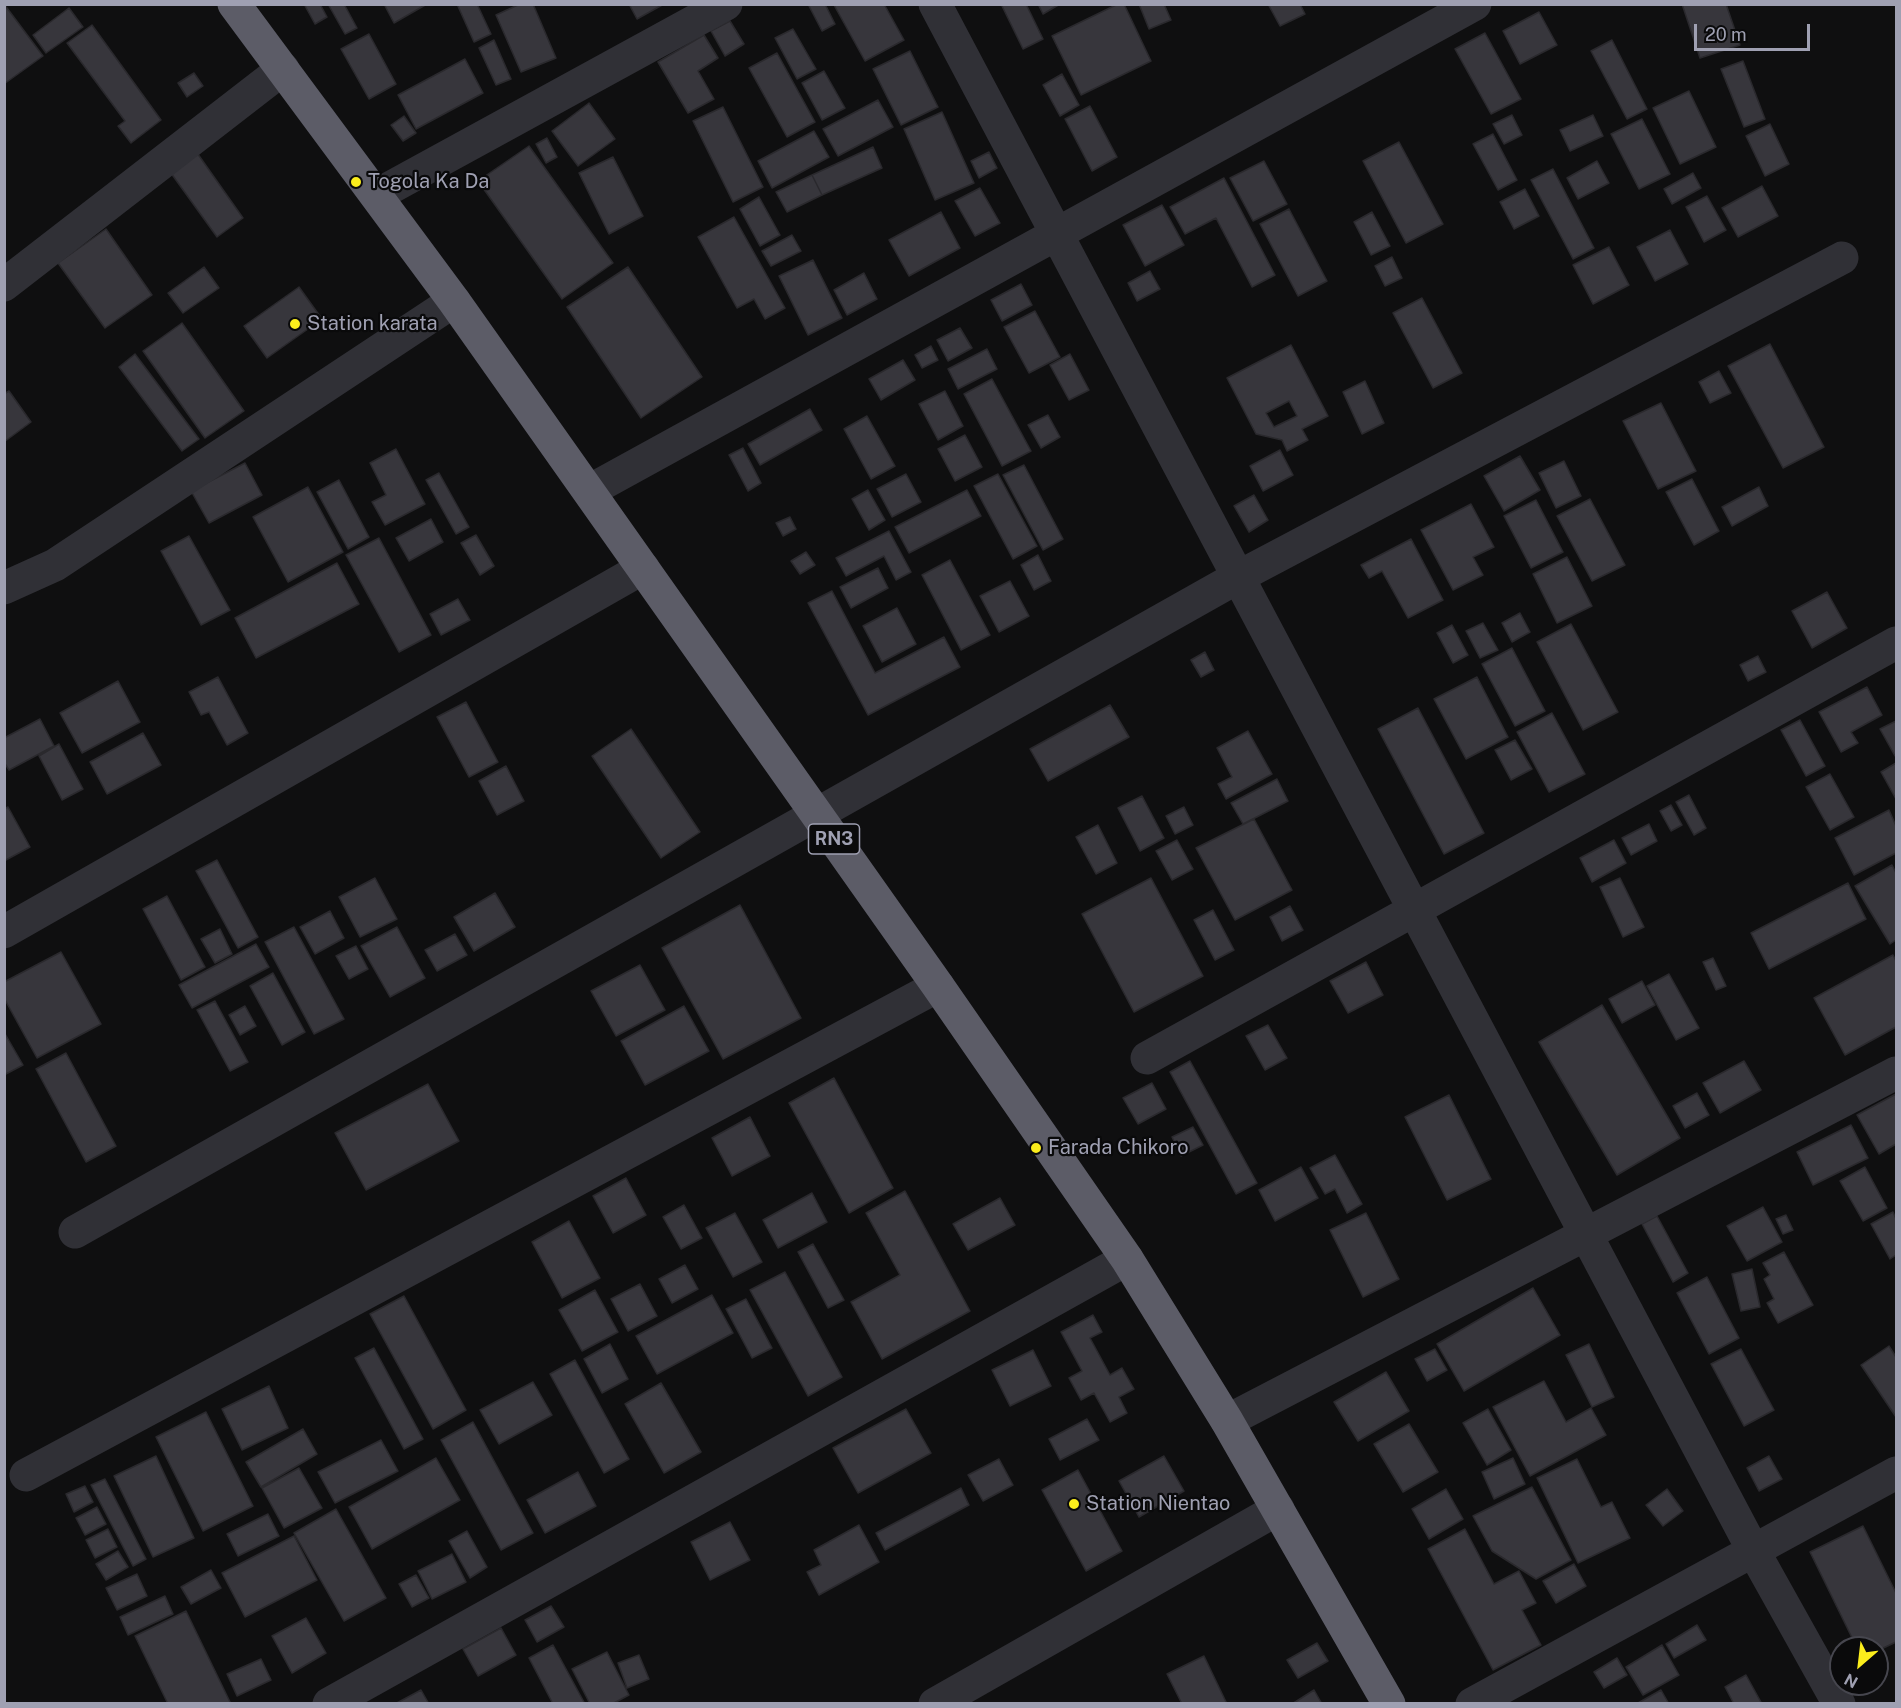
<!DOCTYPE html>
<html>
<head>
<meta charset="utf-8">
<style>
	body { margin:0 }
	#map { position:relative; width:1901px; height:1708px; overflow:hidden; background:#0f0f10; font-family:"Public Sans",sans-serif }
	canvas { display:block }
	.frame { position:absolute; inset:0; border:6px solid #9fa0b2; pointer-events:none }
	.north { position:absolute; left:1829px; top:1636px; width:60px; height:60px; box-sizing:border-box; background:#0a0a0b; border:2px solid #46464e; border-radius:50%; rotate:208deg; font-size:16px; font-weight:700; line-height:24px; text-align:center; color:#9fa0b2 }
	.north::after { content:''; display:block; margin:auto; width:21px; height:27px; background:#fbed1c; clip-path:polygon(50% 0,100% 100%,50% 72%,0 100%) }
	.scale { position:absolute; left:1694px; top:24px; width:116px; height:27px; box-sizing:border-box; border:3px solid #9fa0b2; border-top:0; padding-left:8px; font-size:18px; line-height:21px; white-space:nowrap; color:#9fa0b2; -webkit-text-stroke:4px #0a0a0b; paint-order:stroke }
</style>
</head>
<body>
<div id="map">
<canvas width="1901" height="1708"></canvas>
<div class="frame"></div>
<div class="north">N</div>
<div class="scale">20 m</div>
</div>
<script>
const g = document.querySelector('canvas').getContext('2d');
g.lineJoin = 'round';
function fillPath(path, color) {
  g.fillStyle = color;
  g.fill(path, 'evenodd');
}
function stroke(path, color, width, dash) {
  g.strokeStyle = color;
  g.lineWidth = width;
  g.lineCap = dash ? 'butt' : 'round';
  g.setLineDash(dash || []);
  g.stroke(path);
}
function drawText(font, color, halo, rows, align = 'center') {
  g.font = font + ' "Public Sans",sans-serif';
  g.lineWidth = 4.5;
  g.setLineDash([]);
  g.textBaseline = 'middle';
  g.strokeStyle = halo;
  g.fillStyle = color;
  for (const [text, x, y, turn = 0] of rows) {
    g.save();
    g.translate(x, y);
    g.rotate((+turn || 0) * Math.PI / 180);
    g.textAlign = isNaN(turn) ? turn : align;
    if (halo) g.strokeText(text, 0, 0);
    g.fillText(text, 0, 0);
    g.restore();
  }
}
const building = new Path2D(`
	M4,4L43,56L4,84Z
	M304,4H320L327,17L315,24Z
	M328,4H344L357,28L345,34Z
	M384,4H427L394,23Z
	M457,4H477L491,34L474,42Z
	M520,4H533L556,58L521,72L496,15Z
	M629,4H664L637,19Z
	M812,4H825L835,24L822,31L809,6Z
	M884,4L904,40L865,61L834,5Z
	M1001,4H1026L1043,39L1023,49Z
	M1038,4H1060L1043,14Z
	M1118,4H1124L1151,61L1081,95L1052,36Z
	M1139,4H1164L1171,20L1149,29Z
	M1268,4H1300L1305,14L1280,26Z
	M1682,4H1726L1740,45L1700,58Z
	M69,8L83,27L46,53L33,35Z
	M1539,12L1557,45L1520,64L1503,31Z
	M730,21L744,44L725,56L711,31Z
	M92,25L161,120L131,143L118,126L125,121L67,43Z
	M793,29L816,69L797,79L775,38Z
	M1485,33L1521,99L1491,114L1455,49Z
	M369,34L396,84L369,99L341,49Z
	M704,35L718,58L698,71L714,99L688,113L658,62Z
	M494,40L511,79L496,85L479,48Z
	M1612,40L1647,109L1627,119L1591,51Z
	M910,51L938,107L901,125L873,69Z
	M777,53L815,122L787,137L749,68Z
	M465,59L483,93L416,129L398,95Z
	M1743,61L1765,119L1744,127L1721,69Z
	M824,71L845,108L822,120L802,83Z
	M194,73L203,86L187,97L178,83Z
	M1062,74L1079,105L1060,116L1043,85Z
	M1689,91L1716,147L1680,164L1653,108Z
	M878,100L893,127L838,156L823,129Z
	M589,103L615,139L578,166L552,131Z
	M1090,106L1117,157L1092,171L1065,119Z
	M723,107L763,187L733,202L693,121Z
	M942,112L974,183L935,200L904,129Z
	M1512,115L1522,135L1504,144L1493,124Z
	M1593,115L1603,136L1570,151L1560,130Z
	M404,116L416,133L403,141L391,125Z
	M1642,119L1670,174L1639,189L1611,134Z
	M1770,124L1789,164L1765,176L1746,136Z
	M814,131L829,157L772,188L758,161Z
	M1493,134L1517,180L1498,190L1473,144Z
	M547,138L557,157L546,163L536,144Z
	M1399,142L1443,224L1406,243L1363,161Z
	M529,146L613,263L562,299L478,181Z
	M873,147L882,168L822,195L812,175Z
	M195,150L243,218L217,237L168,169Z
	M989,152L997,168L979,178L971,161Z
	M613,157L643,216L609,234L579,173Z
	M1264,161L1287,204L1253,221L1230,178Z
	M1597,161L1609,183L1578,199L1567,178Z
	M1553,169L1594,248L1573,259L1531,180Z
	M1693,173L1701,188L1672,204L1664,189Z
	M812,175L822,195L787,212L776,192Z
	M1224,178L1275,275L1252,287L1216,218L1185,234L1170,207Z
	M1762,186L1778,216L1738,237L1722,208Z
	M980,188L1000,223L975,236L955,201Z
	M1525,189L1539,216L1514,229L1500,202Z
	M1707,196L1726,230L1704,242L1686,207Z
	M759,197L780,235L760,246L740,209Z
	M1162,205L1184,245L1145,266L1123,225Z
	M1289,209L1327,281L1298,296L1260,224Z
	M941,212L960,248L909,276L889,240Z
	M1372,212L1390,246L1371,255L1354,222Z
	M734,217L785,308L765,319L754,299L737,308L698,237Z
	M106,229L152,295L105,328L58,263Z
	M1670,230L1688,264L1655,281L1637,247Z
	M792,235L801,251L771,266L762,251Z
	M1609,247L1629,285L1593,304L1573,265Z
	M1392,257L1402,278L1385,286L1375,266Z
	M813,260L842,318L808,335L779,276Z
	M204,267L219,288L183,313L168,293Z
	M628,267L702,377L641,418L567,307Z
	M1150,271L1160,289L1137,301L1128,283Z
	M864,273L877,299L847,315L834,290Z
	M1021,284L1032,305L1002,321L991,300Z
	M299,287L322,319L267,358L244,326Z
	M1422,298L1462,373L1433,388L1393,313Z
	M1035,311L1060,357L1029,373L1004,327Z
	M182,323L244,411L205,438L143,351Z
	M960,328L972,348L948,361L937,340Z
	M1770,344L1824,447L1783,468L1728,366Z
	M1291,345L1328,416L1302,429L1308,440L1287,451L1282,440L1256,434L1227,378ZM1289,401L1297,416L1274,427L1266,413Z
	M931,346L938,360L922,368L915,355Z
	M987,349L997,369L958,389L948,369Z
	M135,354L199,439L182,451L119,367Z
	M1070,354L1089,390L1069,400L1050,365Z
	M903,360L915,380L881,400L869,379Z
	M1719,371L1731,393L1710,403L1699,382Z
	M992,379L1031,451L1002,466L964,394Z
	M1365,381L1384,423L1362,434L1343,392Z
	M9,391L31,422L4,442V394Z
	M945,391L963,426L938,440L919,404Z
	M1661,403L1696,471L1658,489L1623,421Z
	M810,409L822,430L760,465L748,444Z
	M1048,415L1060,437L1041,448L1028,425Z
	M867,416L895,466L871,479L844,429Z
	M965,435L982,467L955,481L938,449Z
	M743,448L761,483L748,491L729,455Z
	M396,449L425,504L385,525L372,502L386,495L370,463Z
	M1280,450L1293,475L1263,491L1250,466Z
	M1520,456L1540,490L1504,511L1484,476Z
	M1564,461L1581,496L1556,508L1539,473Z
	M245,463L262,495L209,523L191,491Z
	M1024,465L1063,539L1043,550L1003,475Z
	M439,473L469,527L456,534L426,480Z
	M906,474L921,502L892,517L877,489Z
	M998,474L1037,546L1013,559L974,486Z
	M1692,479L1719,531L1694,545L1666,492Z
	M339,480L369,537L348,549L317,492Z
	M308,487L343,552L288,582L253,517Z
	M1759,487L1768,506L1732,526L1722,507Z
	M868,490L885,520L869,530L852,499Z
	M967,490L981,516L909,553L895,527Z
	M1254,495L1268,520L1249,532L1234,506Z
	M1590,499L1625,565L1592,581L1557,516Z
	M1536,500L1563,552L1531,568L1504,516Z
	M1471,504L1494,547L1473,557L1483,575L1453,590L1421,530Z
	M790,517L796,529L783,536L776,523Z
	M431,519L443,542L409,561L396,538Z
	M889,531L911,572L896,580L884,556L846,576L836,558Z
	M476,535L494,566L480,575L461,543Z
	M189,536L230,610L201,625L161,551Z
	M379,538L431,635L399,652L346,555Z
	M1411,539L1443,600L1408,618L1382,571L1369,578L1361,565Z
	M806,552L815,565L800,574L791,561Z
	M1038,555L1051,581L1034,590L1021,565Z
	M1567,557L1592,606L1557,623L1533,574Z
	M950,560L990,635L961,650L922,575Z
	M337,563L359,604L256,658L235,618Z
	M878,568L888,588L851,608L840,587Z
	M1010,581L1029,616L999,632L980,596Z
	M832,591L875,673L944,637L960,667L868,715L808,603Z
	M1827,592L1847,628L1812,648L1792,611Z
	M458,599L470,620L441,635L430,614Z
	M897,608L916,644L882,662L863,626Z
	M1520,613L1530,632L1512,642L1502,623Z
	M1483,623L1498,650L1480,658L1466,631Z
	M1571,624L1618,712L1583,730L1537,642Z
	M1452,625L1468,655L1453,663L1437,633Z
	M1512,648L1545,711L1515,726L1482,664Z
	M1205,652L1214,670L1201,677L1191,660Z
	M1758,656L1766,672L1748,681L1740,665Z
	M218,677L248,733L227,745L209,712L201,715L189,692Z
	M1477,677L1508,737L1466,759L1434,699Z
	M118,681L140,722L82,753L60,713Z
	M1867,687L1882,715L1851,732L1858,743L1841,752L1819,712Z
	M466,702L498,762L469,777L437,717Z
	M1110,705L1129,737L1048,781L1030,749Z
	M1418,708L1484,833L1444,854L1378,729Z
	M1552,713L1585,774L1549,792L1517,732Z
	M40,719L54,746L9,770L4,762V738Z
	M1800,720L1825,766L1806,776L1781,730Z
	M1896,721V756H1895L1880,729Z
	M631,729L700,832L661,858L592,756Z
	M1248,731L1272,774L1226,799L1218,784L1232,777L1217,748Z
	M143,733L161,765L107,794L90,762Z
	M1515,740L1532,769L1511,780L1495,750Z
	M59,744L83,789L62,800L39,756Z
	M1896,763V799L1881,772Z
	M506,766L524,801L497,815L479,781Z
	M1830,774L1854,817L1830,830L1806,787Z
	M1277,779L1288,801L1243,824L1231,803Z
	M1689,795L1706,828L1694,835L1676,802Z
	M1142,796L1164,838L1140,851L1118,808Z
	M1671,805L1682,825L1671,831L1660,811Z
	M8,807L30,847L4,861V809Z
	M1184,807L1193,825L1175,834L1166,816Z
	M1889,810L1896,826V853L1854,875L1835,838Z
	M1254,819L1292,890L1235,920L1196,848Z
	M1649,824L1657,841L1631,855L1622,838Z
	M1098,825L1117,863L1096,874L1076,837Z
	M1177,840L1193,869L1172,880L1156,851Z
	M1614,840L1626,863L1592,882L1580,858Z
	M217,860L258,937L238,948L196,871Z
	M1892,865L1896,873V940L1890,944L1855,886Z
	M375,878L397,919L360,937L339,897Z
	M1151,878L1203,976L1134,1012L1082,914Z
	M1620,878L1644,927L1623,937L1600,887Z
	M1848,883L1866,919L1769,969L1751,933Z
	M495,893L515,927L474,951L454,917Z
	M167,896L205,967L181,980L143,909Z
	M740,905L801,1018L723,1059L662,948Z
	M1290,906L1303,930L1282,941L1270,917Z
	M1213,910L1234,950L1215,960L1194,920Z
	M330,911L344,938L315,954L300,927Z
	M294,927L344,1019L314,1034L265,942Z
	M397,927L425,978L390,997L361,946Z
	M220,929L232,954L215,963L201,939Z
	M455,934L467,955L437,971L425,950Z
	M256,944L269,967L192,1008L179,985Z
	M356,946L368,969L349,979L336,956Z
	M61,952L101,1024L37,1058L4,998V982Z
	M1893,955L1896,961V1027L1845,1055L1814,998Z
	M1713,958L1726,986L1716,990L1703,962Z
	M1366,962L1383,995L1348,1013L1330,981Z
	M640,965L665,1010L616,1036L591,991Z
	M273,973L305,1032L282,1045L250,986Z
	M1669,974L1699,1028L1676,1040L1647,986Z
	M1642,981L1655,1005L1622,1023L1609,999Z
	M215,1001L248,1062L230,1071L197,1010Z
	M1602,1005L1680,1138L1617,1175L1539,1042Z
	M245,1006L256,1026L240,1035L229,1015Z
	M684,1006L709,1051L645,1085L621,1041Z
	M1268,1025L1287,1058L1265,1070L1246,1036Z
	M4,1032L23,1065L4,1075Z
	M66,1053L116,1146L86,1162L36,1069Z
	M1190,1061L1257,1183L1236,1194L1170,1072Z
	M1744,1061L1761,1090L1720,1113L1703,1083Z
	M834,1078L893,1188L849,1213L789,1103Z
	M1152,1083L1166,1109L1138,1124L1123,1098Z
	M428,1084L459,1141L366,1190L335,1133Z
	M1697,1093L1709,1115L1685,1128L1673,1106Z
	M1896,1094V1144L1879,1154L1857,1115Z
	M1449,1095L1491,1179L1447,1200L1405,1117Z
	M750,1117L770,1156L732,1176L712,1138Z
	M1851,1125L1868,1158L1813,1185L1797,1152Z
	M1193,1127L1203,1145L1181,1156L1172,1137Z
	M1335,1155L1362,1204L1347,1213L1335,1189L1325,1194L1310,1168Z
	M1301,1167L1318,1198L1275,1221L1259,1190Z
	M1865,1167L1887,1208L1863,1221L1840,1181Z
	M626,1178L646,1215L613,1233L593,1196Z
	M905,1191L970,1311L882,1359L851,1302L900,1275L866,1213Z
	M812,1193L827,1222L778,1248L763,1220Z
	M1000,1198L1015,1225L968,1250L953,1224Z
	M684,1205L702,1238L681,1249L663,1217Z
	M1763,1207L1782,1242L1747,1261L1727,1226Z
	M1893,1212L1896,1219V1255L1890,1259L1871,1224Z
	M735,1213L762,1262L733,1277L706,1228Z
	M1366,1213L1399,1279L1363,1297L1330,1230Z
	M1786,1215L1793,1230L1783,1234L1776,1219Z
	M1657,1216L1688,1273L1673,1282L1642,1224Z
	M569,1221L600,1278L562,1298L532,1242Z
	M813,1244L844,1300L828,1308L798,1252Z
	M1784,1252L1813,1305L1778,1323L1767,1303L1774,1299L1764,1279L1770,1275L1763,1263Z
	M685,1265L698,1289L672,1303L659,1279Z
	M1752,1269L1760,1307L1741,1311L1732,1274Z
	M785,1272L842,1377L808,1396L750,1290Z
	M1707,1277L1739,1338L1709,1354L1677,1293Z
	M640,1284L657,1316L628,1331L611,1299Z
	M1533,1288L1560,1335L1464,1391L1437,1344Z
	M595,1290L618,1332L582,1351L559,1310Z
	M712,1295L733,1333L657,1374L636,1336Z
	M404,1296L466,1410L433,1429L370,1314Z
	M746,1299L772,1348L752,1358L726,1309Z
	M1093,1315L1102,1332L1090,1338L1110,1375L1122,1368L1134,1389L1119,1397L1127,1413L1110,1422L1094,1393L1081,1400L1069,1378L1082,1371L1061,1332Z
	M610,1344L628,1379L602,1393L584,1359Z
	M1589,1344L1614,1397L1592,1407L1566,1355Z
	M1889,1346L1896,1357V1417L1861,1365Z
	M374,1348L423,1439L404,1449L355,1358Z
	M1435,1349L1447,1370L1427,1381L1415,1359Z
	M1741,1349L1774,1410L1744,1426L1711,1364Z
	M1033,1350L1051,1386L1010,1406L992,1370Z
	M575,1360L629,1459L604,1473L550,1374Z
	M1386,1372L1409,1411L1358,1441L1334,1402Z
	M1544,1381L1566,1422L1591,1408L1606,1435L1530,1476L1493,1407Z
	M533,1382L552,1415L499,1444L480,1410Z
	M661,1383L701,1452L664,1473L625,1404Z
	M269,1386L288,1428L242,1450L222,1409Z
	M906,1409L931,1453L858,1493L833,1448Z
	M1488,1409L1511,1450L1487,1465L1463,1423Z
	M206,1412L253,1506L203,1531L156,1437Z
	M1087,1419L1099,1440L1060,1460L1049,1439Z
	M473,1422L533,1533L501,1550L441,1440Z
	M1409,1424L1438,1472L1403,1492L1374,1444Z
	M303,1429L317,1454L261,1487L246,1462Z
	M381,1440L398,1471L335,1503L318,1472Z
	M156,1456L194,1538L153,1557L114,1476Z
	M1164,1456L1184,1491L1139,1517L1119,1481Z
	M1769,1456L1782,1479L1759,1491L1747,1468Z
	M436,1458L460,1500L372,1549L349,1507Z
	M1513,1458L1525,1484L1494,1499L1482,1472Z
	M999,1459L1013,1485L983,1501L968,1475Z
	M1577,1459L1601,1507L1612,1502L1630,1538L1578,1563L1537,1478Z
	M299,1468L322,1508L284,1528L262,1488Z
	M1078,1470L1122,1551L1086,1571L1042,1490Z
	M578,1472L596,1506L545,1533L527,1500Z
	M105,1479L146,1559L133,1566L91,1485Z
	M85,1486L93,1502L74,1512L66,1494Z
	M1532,1487L1571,1560L1536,1579L1492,1551L1473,1516Z
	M961,1488L969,1505L885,1550L876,1533Z
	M1446,1489L1463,1519L1429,1539L1412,1509Z
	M1667,1489L1683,1511L1663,1526L1646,1505Z
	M97,1507L106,1524L85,1535L76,1518Z
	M336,1509L386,1598L344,1621L294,1533Z
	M268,1514L279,1536L238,1556L227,1534Z
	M730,1522L750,1560L710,1580L691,1542Z
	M859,1525L879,1562L819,1595L807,1572L821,1565L814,1550Z
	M1863,1526L1896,1593V1642L1877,1651V1648H1857L1810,1552Z
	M108,1529L117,1547L95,1558L86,1540Z
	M1465,1529L1494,1584L1519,1571L1536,1603L1522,1610L1541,1645L1493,1670L1428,1549Z
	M467,1531L487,1567L470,1578L449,1541Z
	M294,1536L317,1580L245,1617L222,1573Z
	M118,1551L128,1567L106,1580L96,1564Z
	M452,1554L466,1582L432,1599L418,1571Z
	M1574,1564L1586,1586L1556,1603L1543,1581Z
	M211,1570L221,1588L191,1604L181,1587Z
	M137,1574L147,1596L117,1610L106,1588Z
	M416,1575L429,1598L412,1607L399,1584Z
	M165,1596L173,1614L128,1635L120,1617Z
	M551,1606L564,1627L537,1642L525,1620Z
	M186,1611L231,1704H168L135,1636Z
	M306,1618L326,1653L292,1673L272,1636Z
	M1697,1625L1706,1640L1674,1658L1666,1644Z
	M501,1628L516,1655L478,1676L463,1649Z
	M1317,1643L1328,1661L1298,1678L1287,1660Z
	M553,1645L585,1704H553L529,1658Z
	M1662,1645L1679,1675L1643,1695L1626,1667Z
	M607,1652L629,1695L612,1704H590L572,1669Z
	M639,1655L649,1679L627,1688L618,1663Z
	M1204,1656L1227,1704H1182L1167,1674Z
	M1617,1658L1627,1675L1604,1688L1594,1672Z
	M261,1659L271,1680L237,1696L227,1674Z
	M1746,1675L1762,1704H1734L1725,1687Z
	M421,1690L429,1704H395Z
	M1314,1690L1322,1704H1292Z
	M1661,1690L1669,1704L1638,1703Z`);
fillPath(building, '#37363c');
stroke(building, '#2a292d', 1.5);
stroke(new Path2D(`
	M935,4L1753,1550L1839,1704
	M377,195L726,4
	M4,285L283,69
	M589,491L1475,4
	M4,588L55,565L454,301
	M4,932L643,568
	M1147,1058L1896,643
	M75,1232L1238,577L1842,258
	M1227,1421L1896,1073
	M26,1475L938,986
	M329,1704L1127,1259
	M935,1704L1278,1509
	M1472,1704L1896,1473`), '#303036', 33);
stroke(new Path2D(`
	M234,4L454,301L938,986L1127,1259L1227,1421L1389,1704`), '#5c5c67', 33);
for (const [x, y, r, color] of [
	[356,182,6,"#fbed1c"],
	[295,324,6,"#fbed1c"],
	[1036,1148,6,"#fbed1c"],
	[1074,1504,6,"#fbed1c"]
]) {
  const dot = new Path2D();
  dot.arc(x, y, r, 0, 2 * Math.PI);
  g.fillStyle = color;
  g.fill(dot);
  stroke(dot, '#0a0a0b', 2);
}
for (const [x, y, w] of [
	[834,839,51]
]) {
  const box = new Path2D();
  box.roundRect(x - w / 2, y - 15, w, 30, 4.5);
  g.fillStyle = '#0a0a0b';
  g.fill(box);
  stroke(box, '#9fa0b2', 1.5);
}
drawText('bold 18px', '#9fa0b2', null, [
	["RN3",834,839]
]);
drawText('20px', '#9fa0b2', '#0a0a0b', [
	["Togola Ka Da",368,182],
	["Station karata",307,324],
	["Farada Chikoro",1048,1148],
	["Station Nientao",1086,1504]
], 'left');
</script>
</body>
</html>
